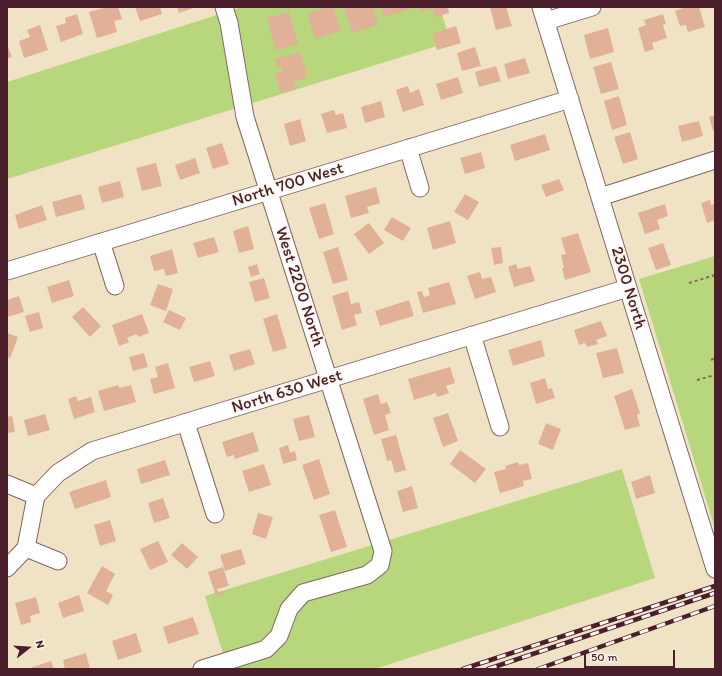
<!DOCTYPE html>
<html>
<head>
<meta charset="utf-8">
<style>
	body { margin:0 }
	#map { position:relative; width:722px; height:676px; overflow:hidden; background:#f0e3c5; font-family:Itim,sans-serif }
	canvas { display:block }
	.frame { position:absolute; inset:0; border:8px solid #4a1f2b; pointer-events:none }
	.north { position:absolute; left:8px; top:628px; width:40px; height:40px; -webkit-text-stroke:3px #fbf7ec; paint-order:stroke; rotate:73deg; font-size:11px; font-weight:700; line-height:16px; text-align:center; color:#4a1f2b }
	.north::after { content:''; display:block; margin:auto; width:14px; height:18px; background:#4a1f2b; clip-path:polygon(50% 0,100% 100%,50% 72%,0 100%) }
	.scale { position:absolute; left:584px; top:650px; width:91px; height:18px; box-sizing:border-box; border:2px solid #4a1f2b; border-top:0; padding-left:5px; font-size:12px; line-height:14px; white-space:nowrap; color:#4a1f2b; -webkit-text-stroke:3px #fbf7ec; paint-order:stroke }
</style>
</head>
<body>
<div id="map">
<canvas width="722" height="676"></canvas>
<div class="frame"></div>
<div class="north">N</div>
<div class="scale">50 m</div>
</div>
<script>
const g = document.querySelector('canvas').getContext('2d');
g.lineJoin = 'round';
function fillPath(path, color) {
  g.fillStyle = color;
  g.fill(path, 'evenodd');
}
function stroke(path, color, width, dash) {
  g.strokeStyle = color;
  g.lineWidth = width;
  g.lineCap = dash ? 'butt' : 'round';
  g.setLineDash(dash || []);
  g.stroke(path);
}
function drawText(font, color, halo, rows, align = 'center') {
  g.font = font + ' Itim,sans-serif';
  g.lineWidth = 3.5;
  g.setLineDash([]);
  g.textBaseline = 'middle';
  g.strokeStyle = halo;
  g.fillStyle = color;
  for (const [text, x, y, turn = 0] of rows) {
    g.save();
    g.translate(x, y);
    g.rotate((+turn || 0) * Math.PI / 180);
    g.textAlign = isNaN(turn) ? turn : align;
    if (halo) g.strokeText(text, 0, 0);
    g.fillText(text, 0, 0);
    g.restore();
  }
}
fillPath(new Path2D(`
	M242,7H440L450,42L7,179V82Z
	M715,256V529L639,279Z
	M622,469L655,578L375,669H228L205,596Z`), '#b8d67c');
fillPath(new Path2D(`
	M108,7H118L122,19L114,21L117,32L97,38L89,12Z
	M135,7H160L162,14L140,21Z
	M177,7H196L179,13Z
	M328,7H333L341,30L315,39L307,14Z
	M344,7H373L378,25L352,33Z
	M381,7H409L410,9L384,17Z
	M419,7H448L449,13L435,17L432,8L421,12Z
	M490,7H506L512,26L496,30Z
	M686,7H699L705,27L688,32L686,25L680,26L675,11Z
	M289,12L298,44L276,50L267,18Z
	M77,14L83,34L61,42L56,26L66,23L65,18Z
	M663,14L666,24L663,25L667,38L652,43L654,49L645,52L638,28L646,25L644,20Z
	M40,25L48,50L24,58L19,41L30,37L27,30Z
	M456,26L461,43L437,50L432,34Z
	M608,28L614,52L590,59L584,35Z
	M7,44L12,57L7,59Z
	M475,47L481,66L462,71L457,53Z
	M300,52L308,77L294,81L296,89L281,93L275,74L282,72L281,67L277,68L275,59Z
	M525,58L530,73L508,79L504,64Z
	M611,62L619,89L601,94L593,67Z
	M496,66L501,81L479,87L475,72Z
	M458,77L463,93L441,100L436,84Z
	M408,86L410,93L419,89L424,105L403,112L396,90Z
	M619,96L627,125L612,130L604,101Z
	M381,101L385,117L365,123L361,107Z
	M334,110L336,115L343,113L347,128L327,133L321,114Z
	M715,115V131H713L709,117Z
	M300,119L306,141L290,146L284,124Z
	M699,121L703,136L682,142L678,126Z
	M630,132L638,159L623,164L614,137Z
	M545,134L550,150L515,161L510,145Z
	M222,143L229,164L213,169L206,148Z
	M481,152L485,168L465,174L460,158Z
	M195,158L200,173L180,180L175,165Z
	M156,163L162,186L142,191L136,168Z
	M559,179L564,190L546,197L541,185Z
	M120,181L124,197L102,203L98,187Z
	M376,187L380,203L367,207L369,213L351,218L345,196Z
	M81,194L85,209L56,217L52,202Z
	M465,194L479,202L468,220L454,212Z
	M710,200L711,205L715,204V220L707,223L701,203Z
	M325,203L334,234L319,239L309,208Z
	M665,204L668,216L657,220L660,229L645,234L638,213Z
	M42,205L47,220L19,229L15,215Z
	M392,217L411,228L403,241L384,230Z
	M450,221L456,243L433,250L427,228Z
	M369,223L384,243L369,254L354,234Z
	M248,226L254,249L239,253L233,231Z
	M578,233L591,272L565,280L562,268H564L561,255L566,254L561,238Z
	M214,237L219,252L198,258L193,243Z
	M663,243L671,265L656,270L648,248Z
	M338,247L348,280L333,284L323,252Z
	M501,247L503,263L494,265L491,248Z
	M172,249L178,273L166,276L164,269L154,271L150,256Z
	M257,264L260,274L251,277L248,267Z
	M516,264L518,269L530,266L535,281L514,287L508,267Z
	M480,272L482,279L491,277L496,292L475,299L467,276Z
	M264,278L270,298L255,302L249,282Z
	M69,280L74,296L52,303L47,287Z
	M449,282L456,304L423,313L417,292L422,291L424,297L430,295L428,288Z
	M158,284L173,289L166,311L150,305Z
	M348,291L351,304L359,302L362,313L354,315L357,325L342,330L332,296Z
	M19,296L24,312L7,317V300Z
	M409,300L414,316L380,326L375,311Z
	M83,307L101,326L90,337L72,317Z
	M169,310L186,318L180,330L163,322Z
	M39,312L43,328L30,332L25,316Z
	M142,314L149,333L138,337L137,334L127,338L129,342L119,346L112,325Z
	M277,314L287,348L273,352L263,319Z
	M601,321L607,336L596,340L598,344L587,347L585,343L579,345L574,330Z
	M7,333L18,337L10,358L7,357Z
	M541,340L545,356L513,366L508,350Z
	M617,348L624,373L603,378L596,353Z
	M250,349L255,364L234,371L229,355Z
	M144,353L148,367L133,371L129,357Z
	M210,361L215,376L194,382L189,367Z
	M168,363L175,388L154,394L150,379L158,377L155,367Z
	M450,367L455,383L446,386L449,393L437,397L436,393L414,400L408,379Z
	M545,378L548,389L552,388L555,398L536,404L530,383Z
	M118,385L119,388L131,385L136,402L104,411L98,391Z
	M632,389L640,413L637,415L640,426L625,430L614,396Z
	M378,394L381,404L387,402L391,413L385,415L389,430L374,435L363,399Z
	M76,396L78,401L91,397L95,412L74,419L68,399Z
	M448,413L458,441L443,447L433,418Z
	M45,414L50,430L28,436L24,420Z
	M309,415L315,437L299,441L293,419Z
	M12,416L15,432L7,433V417Z
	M546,423L561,429L553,450L538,444Z
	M253,432L259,451L235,459L234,455L227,457L222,442Z
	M396,435L406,470L395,473L391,460L387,461L381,439Z
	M288,445L290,453L295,451L297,460L283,464L279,448Z
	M460,450L486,469L475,483L450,464Z
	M319,459L330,494L314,500L302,465Z
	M165,460L170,475L141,484L137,469Z
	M518,462L519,465L528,463L532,479L523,481L524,486L500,493L494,472L506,469L505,466Z
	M264,464L271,485L249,492L242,471Z
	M650,475L655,493L636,499L631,482Z
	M106,480L111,497L75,509L69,492Z
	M412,486L418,508L403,512L397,491Z
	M163,498L170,518L154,523L148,503Z
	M335,510L347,547L331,552L319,515Z
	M258,513L273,517L266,539L252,534Z
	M110,520L116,541L100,546L94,525Z
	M158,541L168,562L150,570L140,549Z
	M182,543L198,557L187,569L171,555Z
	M241,549L246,564L225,571L220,555Z
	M102,566L115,574L106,591L113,595L108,605L87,593Z
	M223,567L229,586L217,589L219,593L225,591L226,593L216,596L208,572Z
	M79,595L84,611L63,618L58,603Z
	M36,597L40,613L30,616L31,622L21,625L15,603Z
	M193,617L199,634L168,644L163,627Z
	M136,633L142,652L118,660L112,641Z
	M86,653L90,669H65L63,660Z
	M51,661L54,669H27Z`), '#e0b197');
const minor = new Path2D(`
	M541,7L715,569
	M546,21L592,7
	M408,148L420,188
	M600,197L715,160
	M101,242L115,286
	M7,271L570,99
	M472,335L500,427
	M186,423L215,514
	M7,484L36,496
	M26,548L58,561
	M7,568L26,548L36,496L58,473L92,451L628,288
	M202,669L266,649L279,636L289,609L303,593L367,575L380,565L383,551L245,117L229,23L224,7`);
stroke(minor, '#846461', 19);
stroke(new Path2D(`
	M689,283L715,275
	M711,360L715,358
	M697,380L715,375`), '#846461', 2, [3, 3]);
stroke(minor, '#fff', 17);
const rail = new Path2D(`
	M463,669L715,586
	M488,669L715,593
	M538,669L715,606`);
stroke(rail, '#4a1f2b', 4.5);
stroke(rail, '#fbf7ec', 3, [9]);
drawText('17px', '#4a1f2b', '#fbf7ec', [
	["North 700 West",288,185,-17],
	["West 2200 North",299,287,72],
	["2300 North",628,288,73],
	["North 630 West",287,392,-17]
]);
</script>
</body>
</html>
